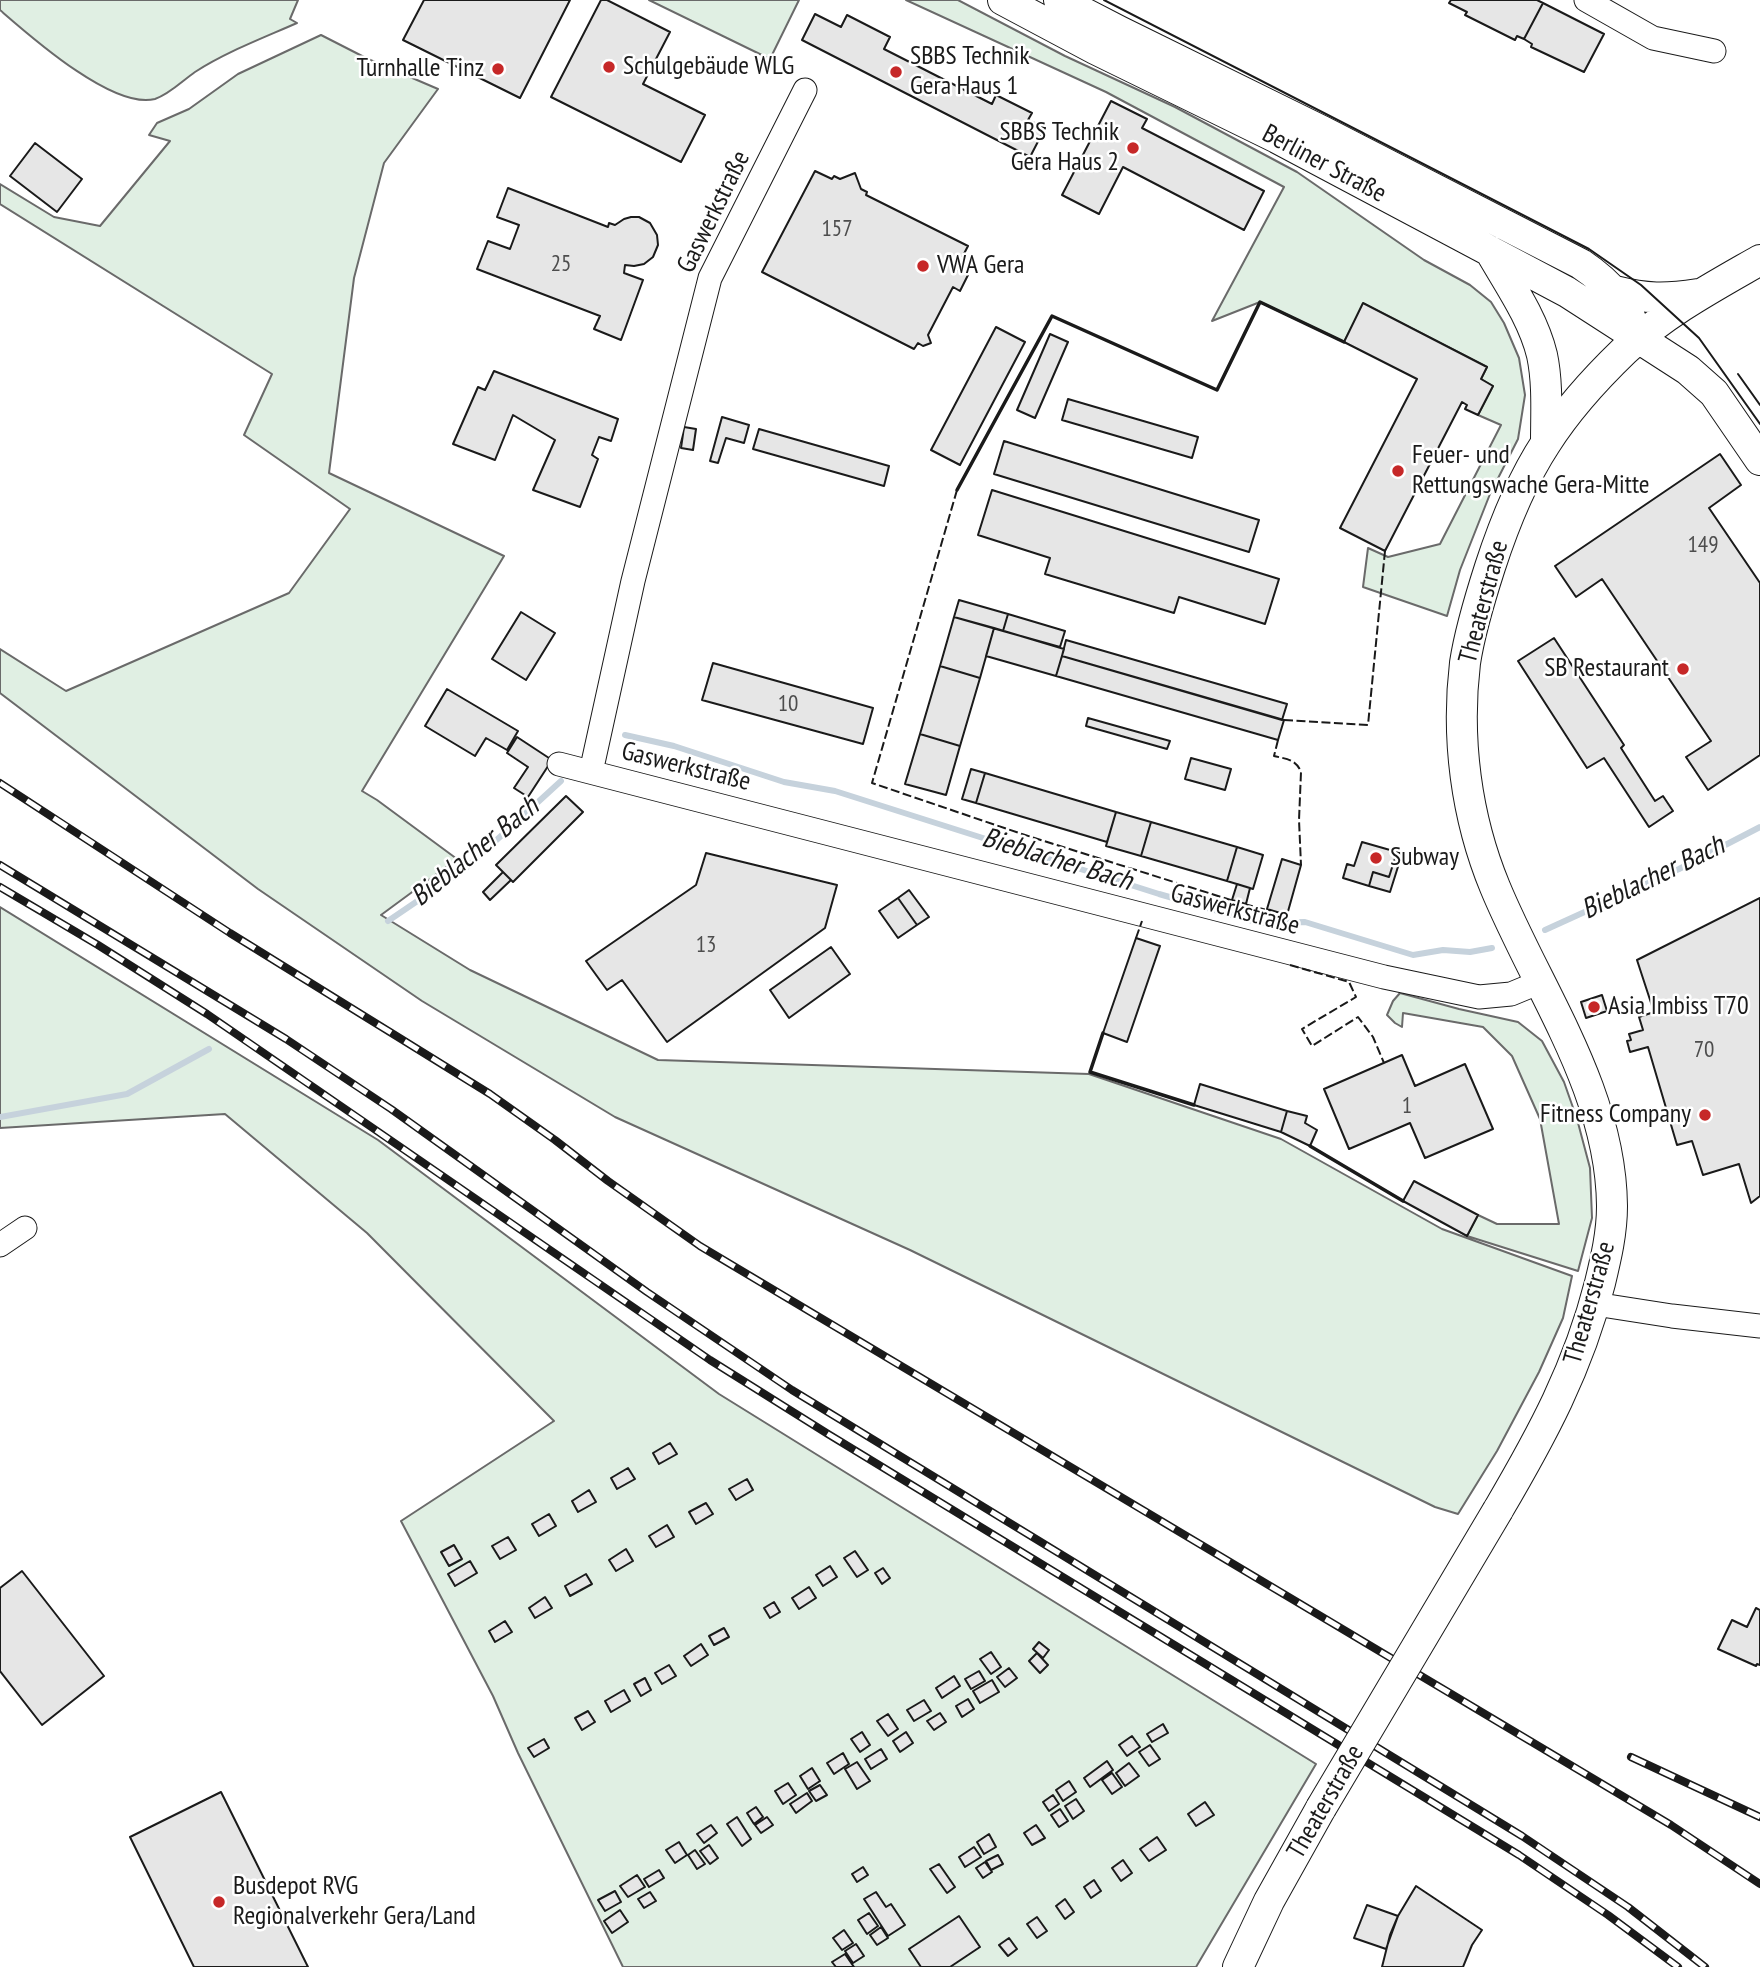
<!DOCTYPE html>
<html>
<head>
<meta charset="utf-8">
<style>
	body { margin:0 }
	canvas { display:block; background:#fff }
</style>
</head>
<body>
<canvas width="1760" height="1967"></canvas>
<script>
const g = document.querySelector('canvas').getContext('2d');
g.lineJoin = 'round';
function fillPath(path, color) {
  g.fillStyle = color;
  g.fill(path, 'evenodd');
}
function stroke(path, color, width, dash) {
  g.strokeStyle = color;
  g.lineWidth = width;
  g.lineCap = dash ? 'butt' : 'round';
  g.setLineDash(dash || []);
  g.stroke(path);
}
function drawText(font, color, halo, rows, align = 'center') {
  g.font = font + ' "PT Sans Narrow",sans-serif';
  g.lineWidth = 5;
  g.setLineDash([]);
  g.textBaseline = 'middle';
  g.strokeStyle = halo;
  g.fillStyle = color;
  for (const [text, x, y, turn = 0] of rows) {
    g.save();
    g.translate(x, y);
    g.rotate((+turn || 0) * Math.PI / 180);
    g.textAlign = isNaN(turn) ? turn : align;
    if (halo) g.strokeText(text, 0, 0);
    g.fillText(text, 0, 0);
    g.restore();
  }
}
const green = new Path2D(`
	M0,0H298L290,19L297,23C263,38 226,52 195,72C182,81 170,94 155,99C113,110 30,36 0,10Z
	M649,0H799L770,59Z
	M906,0H958L1065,56L1175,107L1297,172L1424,260L1470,285L1491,302L1504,323L1519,358L1525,395L1518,439L1490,494L1460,570L1447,616L1363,587L1368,548L1388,557L1440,544L1501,425L1478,415L1493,386L1481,379L1487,367L1364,304L1344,342L1260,302L1212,321L1284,187L1106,92Z
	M321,35L368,59L438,89L384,163L354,278L329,473L504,556L362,791L377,800L457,859L381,915L470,970L658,1060L1089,1074L1281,1139L1442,1229L1572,1276L1563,1318L1539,1372L1497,1451L1458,1514L1435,1507L910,1250L615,1117L422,1001L258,889L0,693V649L66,691L289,593L350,509L244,435L272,374L0,204V184L54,217L100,226L170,141L149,135L157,123L189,109L238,74Z
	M0,907L378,1140L719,1394L1316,1764L1196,1967H623L518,1753L493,1696L401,1521L554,1421L367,1233L225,1114L0,1128Z
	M1400,993L1459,1009L1518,1022L1542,1041L1564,1082L1577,1119L1590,1168L1592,1218L1578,1271L1467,1236L1478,1215L1497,1224H1559L1540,1119L1512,1056L1483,1027L1403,1013L1402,1027L1395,1023L1387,1015L1393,1001Z`);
fillPath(green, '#e0efe3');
stroke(green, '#6a6a6a', 2);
stroke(new Path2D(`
	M625,735L674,746L784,782L835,791L1159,894L1260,923L1305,922L1413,955L1443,950L1470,952L1492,948
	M388,921L466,868L561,781
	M1545,930L1679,869L1760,827
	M0,1117L127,1094L209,1049`), '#c6d2dc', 6);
const building = new Path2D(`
	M424,0H570L520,98L403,40Z
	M601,0H607L670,32L643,84L705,115L681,162L551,97Z
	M1451,0H1537L1543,3L1524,39L1517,36L1515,40L1465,15L1467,12L1449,3Z
	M1543,3L1604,34L1584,72L1531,47L1532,44L1524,39Z
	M815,14L841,27L847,15L890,37L884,49L992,104L996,95L1032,113L1028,120L1045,128L1030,157L802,40Z
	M1111,101L1147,119L1142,128L1264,191L1244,230L1123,167L1099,214L1062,195Z
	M35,143L82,179L57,212L10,176Z
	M815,171L832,179L834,176L840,179L855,173L861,189L867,192L866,195L968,246L956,269L968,275L960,291L953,287L928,335L931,343L923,346L918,343L914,349L762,272Z
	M508,188L608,227L609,223L615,225L624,219L631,217H639L650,223L657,235L658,245L653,257L644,264L634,266L625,265L624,273L643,280L621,340L594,329L600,316L477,269L488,241L510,249L519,225L497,217Z
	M1363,303L1487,367L1481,379L1493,386L1478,415L1465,409L1467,405L1462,402L1385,551L1340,528L1417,379L1344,342Z
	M996,327L1025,342L960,465L931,450Z
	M1050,334L1068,342L1035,418L1017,410Z
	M494,371L618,419L611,441L599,437L592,455L598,459L580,507L533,490L555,440L513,415L495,460L453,444L478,387L485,390Z
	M1068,399L1198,437L1192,458L1062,420Z
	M722,417L749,425L744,443L726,438L718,463L710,461Z
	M684,427L696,429L693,450L681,448Z
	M759,429L889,466L884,486L753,449Z
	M1004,441L1259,520L1249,552L994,474Z
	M1720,454L1741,485L1709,508L1760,583V755L1708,790L1686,757L1711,741L1602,579L1576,597L1555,566Z
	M992,490L1279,579L1265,624L1179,597L1174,613L1045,574L1050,558L978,535Z
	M959,600L1008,614L1003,631L954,617Z
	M521,612L555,633L526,680L492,659Z
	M1008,614L1065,631L1060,647L1003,631Z
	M954,617L994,628L980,678L940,666Z
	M994,628L1064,649L1056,676L986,656Z
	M1554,638L1624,745L1621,748L1655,801L1663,796L1673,811L1649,827L1604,758L1587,768L1518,661Z
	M1066,640L1287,704L1282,720L1062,656Z
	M1062,656L1284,720L1278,740L1056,676Z
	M713,663L873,708L863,744L702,700Z
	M940,666L980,678L960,746L920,734Z
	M447,689L518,731L507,750L486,738L475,756L425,726Z
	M1088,718L1170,741L1167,749L1086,726Z
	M920,734L960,746L946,795L905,784Z
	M517,737L552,760L528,797L514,788L528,767L507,753Z
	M1191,758L1231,769L1225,790L1185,779Z
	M971,769L985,773L976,803L962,799Z
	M985,773L1116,812L1107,842L976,803Z
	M566,796L583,812L513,882L496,865Z
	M1116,812L1151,822L1141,856L1106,846Z
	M1151,822L1237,847L1227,881L1141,856Z
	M1362,842L1397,852L1389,877L1373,872L1369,886L1343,878L1347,864L1354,866Z
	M1237,847L1263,855L1253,889L1227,881Z
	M1397,852L1402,854L1390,892L1369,886L1373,872L1389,877Z
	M706,853L837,885L825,928L667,1042L622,980L607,990L586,961L696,885Z
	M1282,859L1301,865L1287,915L1267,909Z
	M503,872L511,880L490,900L483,892Z
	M1237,884L1250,888L1246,904L1232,900Z
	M909,890L929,917L917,925L898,898Z
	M898,898L917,925L898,938L879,911Z
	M1760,898V1196L1751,1203L1739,1164L1703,1175L1692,1141L1677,1145L1648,1047L1630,1052L1627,1041L1631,1040L1629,1034L1643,1030L1639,1017L1654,1012L1637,960Z
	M1136,938L1160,946L1127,1042L1103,1033Z
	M831,947L850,974L789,1018L770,990Z
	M1602,995L1607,1011L1586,1018L1581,1002Z
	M1402,1055L1415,1086L1465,1064L1493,1129L1425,1158L1410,1123L1349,1149L1324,1089Z
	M1200,1084L1287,1111L1281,1132L1194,1105Z
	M1287,1111L1307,1116L1305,1123L1317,1130L1310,1146L1281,1132Z
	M1414,1181L1478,1215L1467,1236L1403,1201Z
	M670,1443L677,1454L659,1464L653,1453Z
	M628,1468L635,1479L617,1489L611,1478Z
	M747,1479L753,1490L736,1500L729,1489Z
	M589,1490L596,1502L578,1512L572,1501Z
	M706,1503L713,1514L696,1524L689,1512Z
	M549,1514L556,1526L539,1536L532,1524Z
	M667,1525L674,1537L656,1547L649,1536Z
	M508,1537L516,1550L500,1559L492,1546Z
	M454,1545L462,1559L449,1566L441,1552Z
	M626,1549L633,1561L616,1571L609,1560Z
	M855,1551L868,1570L857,1577L844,1558Z
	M470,1561L477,1573L455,1586L448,1574Z
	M830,1566L837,1577L823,1586L816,1575Z
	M883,1568L890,1578L882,1584L875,1573Z
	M22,1571L104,1676L42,1725L0,1671V1588Z
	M586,1574L592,1584L570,1596L565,1586Z
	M809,1587L816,1598L799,1609L792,1598Z
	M545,1597L552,1608L535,1618L529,1608Z
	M774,1602L780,1612L770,1618L764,1608Z
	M1756,1608L1760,1610V1665L1757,1664L1756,1666L1718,1649L1732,1620L1747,1627Z
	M505,1621L512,1632L495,1642L489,1631Z
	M724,1628L729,1637L714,1645L709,1636Z
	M1039,1642L1049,1650L1043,1658L1033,1649Z
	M701,1644L708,1655L691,1666L684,1656Z
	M991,1652L1001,1667L991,1674L980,1659Z
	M1037,1653L1048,1665L1040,1673L1029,1661Z
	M669,1665L676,1676L662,1684L655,1673Z
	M1009,1668L1017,1678L1005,1687L997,1677Z
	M979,1671L985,1681L971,1689L965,1679Z
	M954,1676L960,1686L942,1698L936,1688Z
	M645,1678L651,1690L641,1696L634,1684Z
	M992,1680L999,1692L980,1703L973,1691Z
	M624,1690L630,1701L611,1712L605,1701Z
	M968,1699L974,1709L962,1717L956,1706Z
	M924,1700L931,1711L914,1721L907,1710Z
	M588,1711L595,1722L582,1730L575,1718Z
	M940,1713L946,1722L934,1730L927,1721Z
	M888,1714L898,1729L888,1736L877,1721Z
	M1163,1724L1168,1733L1152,1742L1147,1734Z
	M862,1732L870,1745L860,1752L851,1739Z
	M906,1732L913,1743L900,1752L893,1741Z
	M1132,1736L1140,1747L1127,1756L1119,1745Z
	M544,1739L549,1748L534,1757L528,1748Z
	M1150,1745L1160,1759L1149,1766L1139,1752Z
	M881,1749L887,1759L871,1769L865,1759Z
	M843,1753L849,1764L834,1774L827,1763Z
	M1107,1761L1113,1770L1090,1787L1084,1778Z
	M857,1762L870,1781L857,1789L845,1769Z
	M1129,1763L1139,1776L1125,1786L1116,1773Z
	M812,1768L820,1781L808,1789L800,1776Z
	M1112,1773L1122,1787L1112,1794L1102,1780Z
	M1069,1781L1076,1792L1063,1801L1056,1790Z
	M788,1783L796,1795L783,1804L775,1791Z
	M820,1785L827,1795L816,1801L809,1791Z
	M221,1792L308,1967H194L130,1837Z
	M807,1793L812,1801L796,1813L790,1804Z
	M1053,1795L1059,1804L1049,1811L1043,1802Z
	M1076,1799L1084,1811L1073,1819L1065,1806Z
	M1205,1802L1214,1815L1196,1826L1188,1814Z
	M756,1807L763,1817L754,1824L747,1813Z
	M1060,1809L1068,1821L1059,1827L1051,1815Z
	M737,1817L751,1839L742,1846L727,1824Z
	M767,1817L773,1825L761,1833L755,1825Z
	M711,1825L717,1833L704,1843L697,1834Z
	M1036,1825L1045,1838L1032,1845L1024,1833Z
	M989,1834L996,1847L984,1854L977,1842Z
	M1157,1837L1166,1850L1149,1861L1140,1849Z
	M679,1842L687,1855L675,1863L666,1850Z
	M709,1845L718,1858L710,1864L700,1851Z
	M974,1847L981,1857L965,1867L959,1857Z
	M695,1850L705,1864L697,1869L688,1855Z
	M998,1855L1003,1864L991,1870L986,1861Z
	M1123,1860L1132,1873L1121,1881L1112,1868Z
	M985,1862L992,1872L983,1878L976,1868Z
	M939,1864L955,1887L947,1893L930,1869Z
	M863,1867L868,1875L857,1882L852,1874Z
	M659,1870L664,1878L649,1887L644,1879Z
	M637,1875L645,1887L628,1897L620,1886Z
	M1094,1880L1101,1891L1091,1898L1084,1887Z
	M1416,1886L1482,1930L1472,1945L1463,1967H1382L1390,1935L1398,1916Z
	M615,1891L621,1902L605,1911L598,1900Z
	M650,1892L656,1901L644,1908L638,1899Z
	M876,1892L886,1907L891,1904L905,1925L888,1936L864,1899Z
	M1065,1899L1074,1912L1065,1919L1056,1906Z
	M1367,1905L1398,1916L1386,1949L1354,1938Z
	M620,1910L628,1922L612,1933L604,1921Z
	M869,1913L878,1926L867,1934L858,1920Z
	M959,1916L980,1947L950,1967H921L909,1949Z
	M1037,1917L1047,1931L1037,1938L1027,1924Z
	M881,1927L888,1938L877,1945L870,1935Z
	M844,1930L853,1943L842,1950L833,1938Z
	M1009,1938L1017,1949L1008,1956L999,1945Z
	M856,1944L864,1956L853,1963L845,1951Z
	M845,1954L854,1967H836L832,1962Z`);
fillPath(building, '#e6e6e6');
stroke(building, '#1a1a1a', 2);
const minor = new Path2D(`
	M1586,0L1653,38L1714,51
	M559,764L1384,977L1479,997L1511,994L1540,982
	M591,772L633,581L710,278L805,90
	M0,1245L25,1228
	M1595,1304L1672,1316L1760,1326`);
const major = new Path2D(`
	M1003,0L1095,49L1277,138L1567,292L1688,370L1714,393L1760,460
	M1059,0L1119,31L1322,131L1581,264C1612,285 1626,303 1639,338
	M1490,251C1509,284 1533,318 1542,355C1548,383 1546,414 1546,443
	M1615,291C1647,299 1665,299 1698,294
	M1498,1510C1542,1435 1578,1369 1600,1283C1606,1258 1612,1233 1612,1206C1611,1090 1538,991 1495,887C1466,817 1456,738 1465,663C1470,630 1480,598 1490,567C1504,524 1521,481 1546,443C1567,410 1596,378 1624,351C1664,313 1713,287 1760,260
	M1238,1967L1269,1901L1321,1808`);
stroke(minor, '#1a1a1a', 25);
stroke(major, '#1a1a1a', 32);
stroke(minor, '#fff', 23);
stroke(major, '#fff', 30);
stroke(new Path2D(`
	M1104,0L1589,249L1641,285L1699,338L1760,424
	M1738,374L1760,405`), '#1a1a1a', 2);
const rail = new Path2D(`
	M0,783L230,933L490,1094L555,1140L608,1181L700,1246L1671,1825L1760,1884
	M0,865L286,1039L391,1109L647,1292L792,1390L1522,1836L1628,1907L1705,1967
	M0,887L98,945L207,1014L710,1360L828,1434L1519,1855L1608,1915L1678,1967
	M1631,1757L1760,1817`);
stroke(rail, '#1a1a1a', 8);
stroke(rail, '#fff', 5, [16]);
const majorBridge = new Path2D(`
	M1321,1808L1498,1510`);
stroke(majorBridge, '#1a1a1a', 32, []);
stroke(majorBridge, '#fff', 30);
stroke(new Path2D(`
	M957,490L872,783L1022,834L1234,901
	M1284,720L1368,725L1385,551
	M1278,740L1274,756C1286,759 1296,759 1301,772L1299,820L1301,865
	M1244,904L1271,911
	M1136,938L1142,921
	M1290,965L1349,982L1356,997L1302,1029L1312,1046L1358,1017L1373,1037L1384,1063`), '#1a1a1a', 2, [9, 3.5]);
stroke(new Path2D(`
	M957,490L1052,316L1217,390L1260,302L1344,342
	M1103,1033L1090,1072L1194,1105
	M1310,1146L1403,1201`), '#1a1a1a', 3.5);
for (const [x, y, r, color] of [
	[609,67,7,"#c62828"],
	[498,69,7,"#c62828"],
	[896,72,7,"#c62828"],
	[1133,148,7,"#c62828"],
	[923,266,7,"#c62828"],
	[1398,471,7,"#c62828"],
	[1683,669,7,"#c62828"],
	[1376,858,7,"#c62828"],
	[1594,1007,7,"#c62828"],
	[1705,1115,7,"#c62828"],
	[219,1902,7,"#c62828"]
]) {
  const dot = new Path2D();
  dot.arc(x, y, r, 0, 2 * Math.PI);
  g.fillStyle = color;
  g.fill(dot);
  stroke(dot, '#fff', 2.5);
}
drawText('23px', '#4d4d4d', null, [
	["157",837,229],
	["25",561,264],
	["149",1703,545],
	["10",788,704],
	["13",706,945],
	["70",1704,1050],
	["1",1407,1106]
]);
drawText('26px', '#1a1a1a', '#fff', [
	["SBBS Technik",910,57],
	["Gera Haus 1",910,87],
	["Schulgebäude WLG",623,67],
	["Turnhalle Tinz",484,69,"right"],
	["SBBS Technik",1119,133,"right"],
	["Gera Haus 2",1119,163,"right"],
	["VWA Gera",937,266],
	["Feuer- und",1412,456],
	["Rettungswache Gera-Mitte",1412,486],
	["SB Restaurant",1669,669,"right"],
	["Subway",1390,858],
	["Asia Imbiss T70",1608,1007],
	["Fitness Company",1691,1115,"right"],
	["Busdepot RVG",233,1887],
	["Regionalverkehr Gera/Land",233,1917]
], 'left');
drawText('26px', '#1a1a1a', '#fff', [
	["Berliner Straße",1324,164,28],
	["Gaswerkstraße",714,212,-64],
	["Theaterstraße",1484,602,-75],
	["Gaswerkstraße",686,767,14],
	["Gaswerkstraße",1235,910,15],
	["Theaterstraße",1590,1303,-74],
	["Theaterstraße",1326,1802,-60]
]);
drawText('italic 28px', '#1a1a1a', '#fff', [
	["Bieblacher Bach",475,852,-39],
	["Bieblacher Bach",1057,860,17],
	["Bieblacher Bach",1653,878,-26]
]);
</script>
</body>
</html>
